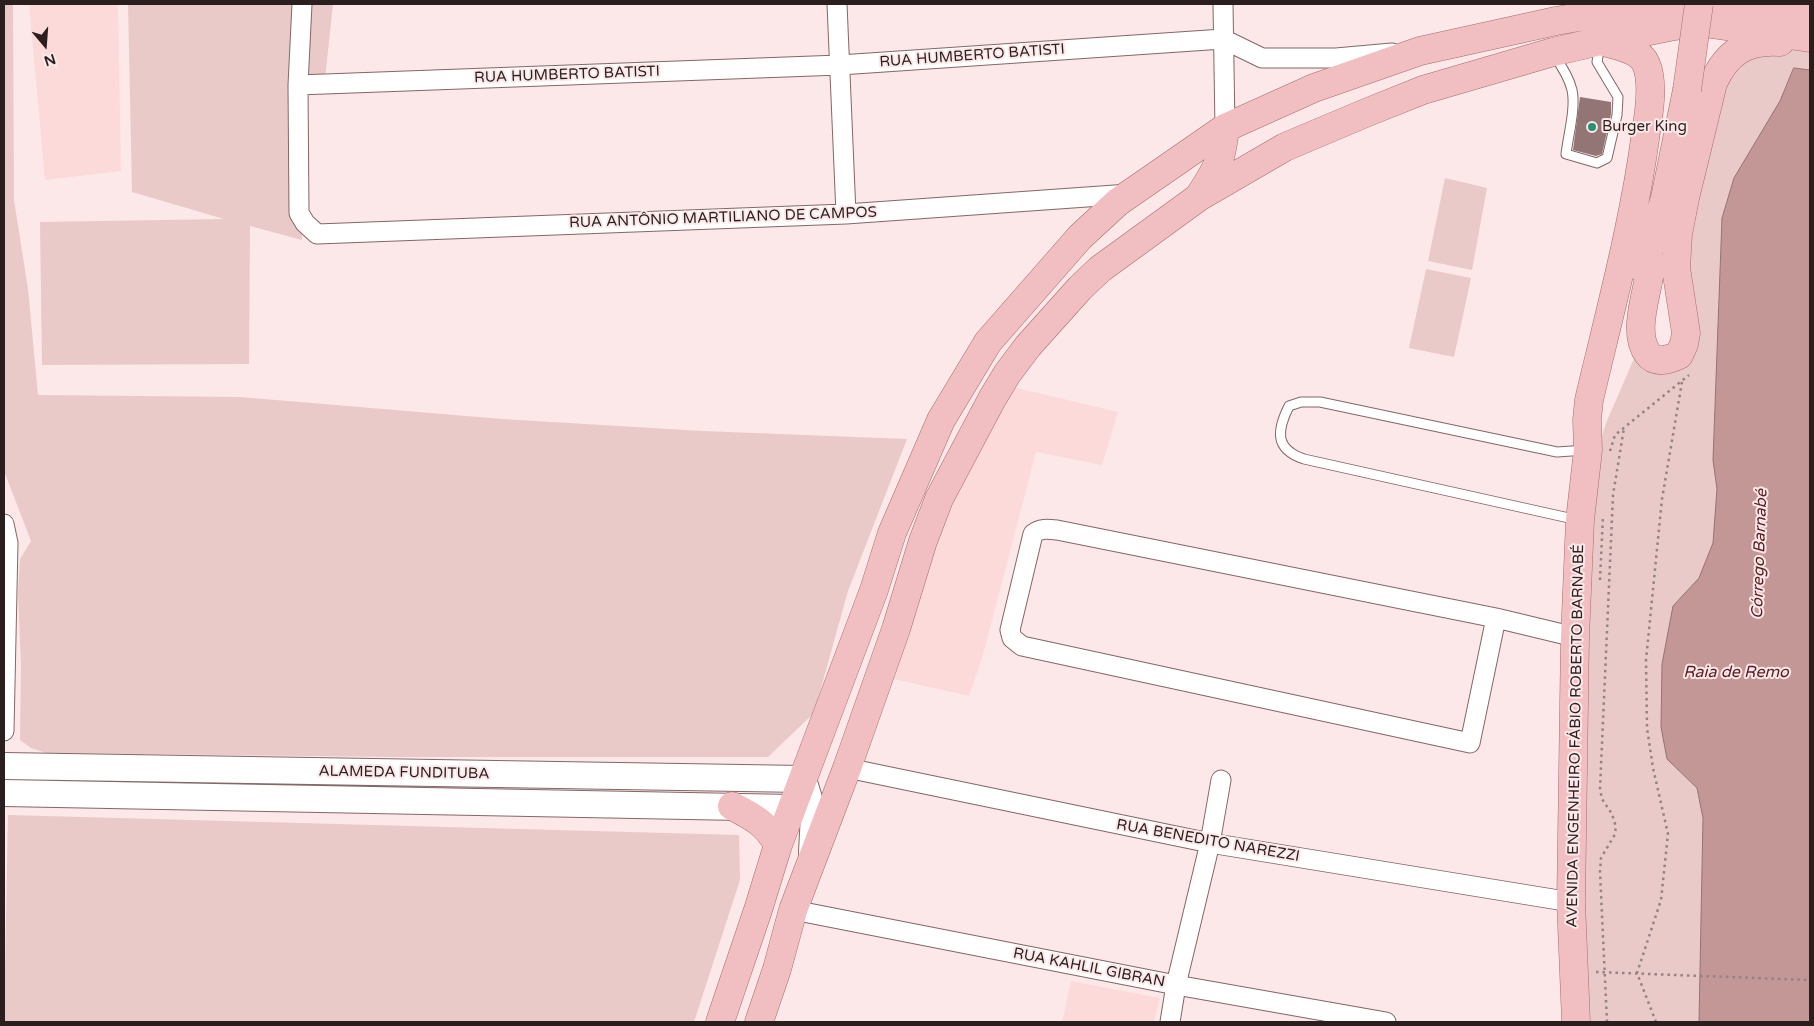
<!DOCTYPE html>
<html>
<head>
<meta charset="utf-8">
<style>
	body { margin:0 }
	#map { position:relative; width:1814px; height:1026px; overflow:hidden; background:#fce8e8; font-family:"Varela Round",sans-serif }
	canvas { display:block }
	.frame { position:absolute; inset:0; border:5px solid #2a1e1f; pointer-events:none }
	.north { position:absolute; left:20px; top:20px; width:50px; height:50px; -webkit-text-stroke:4px #fce8e8; paint-order:stroke; rotate:162deg; font-size:14px; font-weight:700; line-height:20px; text-align:center; color:#2a1e1f }
	.north::after { content:''; display:block; margin:auto; width:18px; height:22px; background:#2a1e1f; clip-path:polygon(50% 0,100% 100%,50% 72%,0 100%) }
</style>
</head>
<body>
<div id="map">
<canvas width="1814" height="1026"></canvas>
<div class="frame"></div>
<div class="north">N</div>
</div>
<script>
const g = document.querySelector('canvas').getContext('2d');
g.lineJoin = 'round';
function fillPath(path, color) {
  g.fillStyle = color;
  g.fill(path, 'evenodd');
}
function stroke(path, color, width, dash) {
  g.strokeStyle = color;
  g.lineWidth = width;
  g.lineCap = dash ? 'butt' : 'round';
  g.setLineDash(dash || []);
  g.stroke(path);
}
function drawText(font, color, halo, rows, align = 'center') {
  g.font = font + ' "Varela Round",sans-serif';
  g.lineWidth = 4;
  g.setLineDash([]);
  g.textBaseline = 'middle';
  g.strokeStyle = halo;
  g.fillStyle = color;
  for (const [text, x, y, turn = 0] of rows) {
    g.save();
    g.translate(x, y);
    g.rotate((+turn || 0) * Math.PI / 180);
    g.textAlign = isNaN(turn) ? turn : align;
    if (halo) g.strokeText(text, 0, 0);
    g.fillText(text, 0, 0);
    g.restore();
  }
}
fillPath(new Path2D(`
	M29,4H118L121,171L45,180Z
	M1013,387L1118,412L1102,465L1036,452L983,655L969,696L894,679L930,553L964,479Z
	M1071,981L1160,998L1154,1022H1062Z`), '#fcdada');
fillPath(new Path2D(`
	M4,4H13L14,200L28,289L38,395L240,397L502,419L702,431L907,439L848,591L814,713L768,757H398L46,753L31,748L20,740L21,666L18,593L20,559L31,541L4,471Z
	M128,4H305L302,240L250,226L249,364L42,365L40,222L224,219L132,192Z
	M307,4H333L325,79L306,78Z
	M1795,48L1810,51V1022H1589L1580,832L1593,525L1600,442L1606,423L1636,354L1670,371L1705,144L1735,61Z
	M1445,178L1487,188L1472,270L1428,261Z
	M1426,269L1471,278L1454,357L1409,348Z
	M8,815L739,835L740,880L694,1022H4Z`), '#eac9c9');
const water = new Path2D(`
	M1794,68L1810,70V1022H1699L1703,818L1697,788L1667,759L1661,727L1662,664L1673,606L1699,578L1713,543L1717,489L1713,460L1722,218L1734,178L1780,101Z`);
fillPath(water, '#c49797');
stroke(water, '#967373', 1);
fillPath(new Path2D(`
	M1580,97L1611,102V114L1602,154L1596,156L1573,150Z`), '#937575');
const lane = new Path2D(`
	M1554,55C1561,65 1569,77 1572,90C1576,108 1568,136 1566,154L1597,163L1607,158L1617,115L1618,97L1597,62L1600,44
	M1578,520L1304,459C1274,449 1277,430 1289,406L1301,402H1320L1557,452L1586,450`);
const street = new Path2D(`
	M302,4L298,85L299,213L305,223L317,234L846,214L1129,194
	M837,4L846,214
	M1223,4L1225,128
	M298,85L840,65L1223,39L1262,58H1336L1392,53
	M4,524L8,543L4,731
	M1496,618L1470,743L1022,646L1012,638L1010,630L1033,534C1040,528 1048,529 1057,530L1496,618L1575,637
	M847,768L1210,843L1571,902
	M793,910L1176,985L1386,1022
	M1170,1022L1176,985L1210,843L1221,780`);
const secondary = new Path2D(`
	M4,766L803,779L814,815L812,852
	M4,793L793,808`);
const primary = new Path2D(`
	M1200,195C1217,169 1222,160 1225,128
	M1648,251C1649,258 1650,264 1650,271C1647,295 1632,333 1648,354C1656,364 1668,360 1679,355L1684,344L1686,333L1676,268L1678,234L1685,198L1713,83C1727,52 1746,40 1780,42
	M1643,269L1665,198L1687,90
	M732,806C752,816 767,824 778,845
	M720,1022L758,910L778,845L874,590L892,533L941,420L988,342L1080,237L1118,202L1225,128L1314,88L1420,51L1556,21L1636,7L1675,6H1707L1782,12L1810,17
	M759,1022L777,969L793,910L847,768L896,629L923,541L939,499L992,399L1007,374L1028,346L1080,288L1100,269L1199,197L1285,147L1368,112L1423,90L1553,52L1600,41L1674,26L1704,23L1810,38
	M1576,1022L1571,902L1575,637L1580,520L1588,450L1587,420L1589,400C1610,311 1634,223 1646,132C1649,114 1654,82 1646,64C1640,49 1615,45 1600,41`);
stroke(lane, '#846767', 11);
stroke(street, '#846767', 21);
stroke(secondary, '#846767', 28);
stroke(primary, '#a66b6d', 29);
stroke(new Path2D(`
	M1610,451L1615,435L1689,375
	M1600,580L1603,516
	M1596,972L1810,980
	M1607,1022L1600,872L1601,858L1614,836L1616,827L1612,814L1602,799L1600,789L1613,495L1624,428
	M1656,1022L1637,973L1661,900L1668,834L1653,768L1647,728L1646,660L1662,499L1682,382`), '#938384', 2.5, [2.5, 4]);
stroke(lane, '#fff', 9);
stroke(street, '#fff', 19);
stroke(secondary, '#fff', 26);
stroke(primary, '#f1bfc1', 28);
const primaryBridge = new Path2D(`
	M1687,90L1699,4`);
stroke(primaryBridge, '#a66b6d', 29, []);
stroke(primaryBridge, '#f1bfc1', 28);
for (const [x, y, r, color] of [
	[1592,127,5,"#269272"]
]) {
  const dot = new Path2D();
  dot.arc(x, y, r, 0, 2 * Math.PI);
  g.fillStyle = color;
  g.fill(dot);
  stroke(dot, '#fce8e8', 2);
}
drawText('15px', '#2a1e1f', '#fce8e8', [
	["RUA HUMBERTO BATISTI",972,56,-4],
	["RUA HUMBERTO BATISTI",567,75,-2],
	["RUA ANTÔNIO MARTILIANO DE CAMPOS",723,218,-2],
	["AVENIDA ENGENHEIRO FÁBIO ROBERTO BARNABÉ",1576,736,-89],
	["ALAMEDA FUNDITUBA",404,773,1],
	["RUA BENEDITO NAREZZI",1208,841,10],
	["RUA KAHLIL GIBRAN",1089,968,11]
]);
drawText('15px', '#2a1e1f', '#fce8e8', [
	["Burger King",1602,127]
], 'left');
drawText('italic 16px', '#561c22', '#fce8e8', [
	["Córrego Barnabé",1760,554,-88],
	["Raia de Remo",1736,673]
]);
</script>
</body>
</html>
